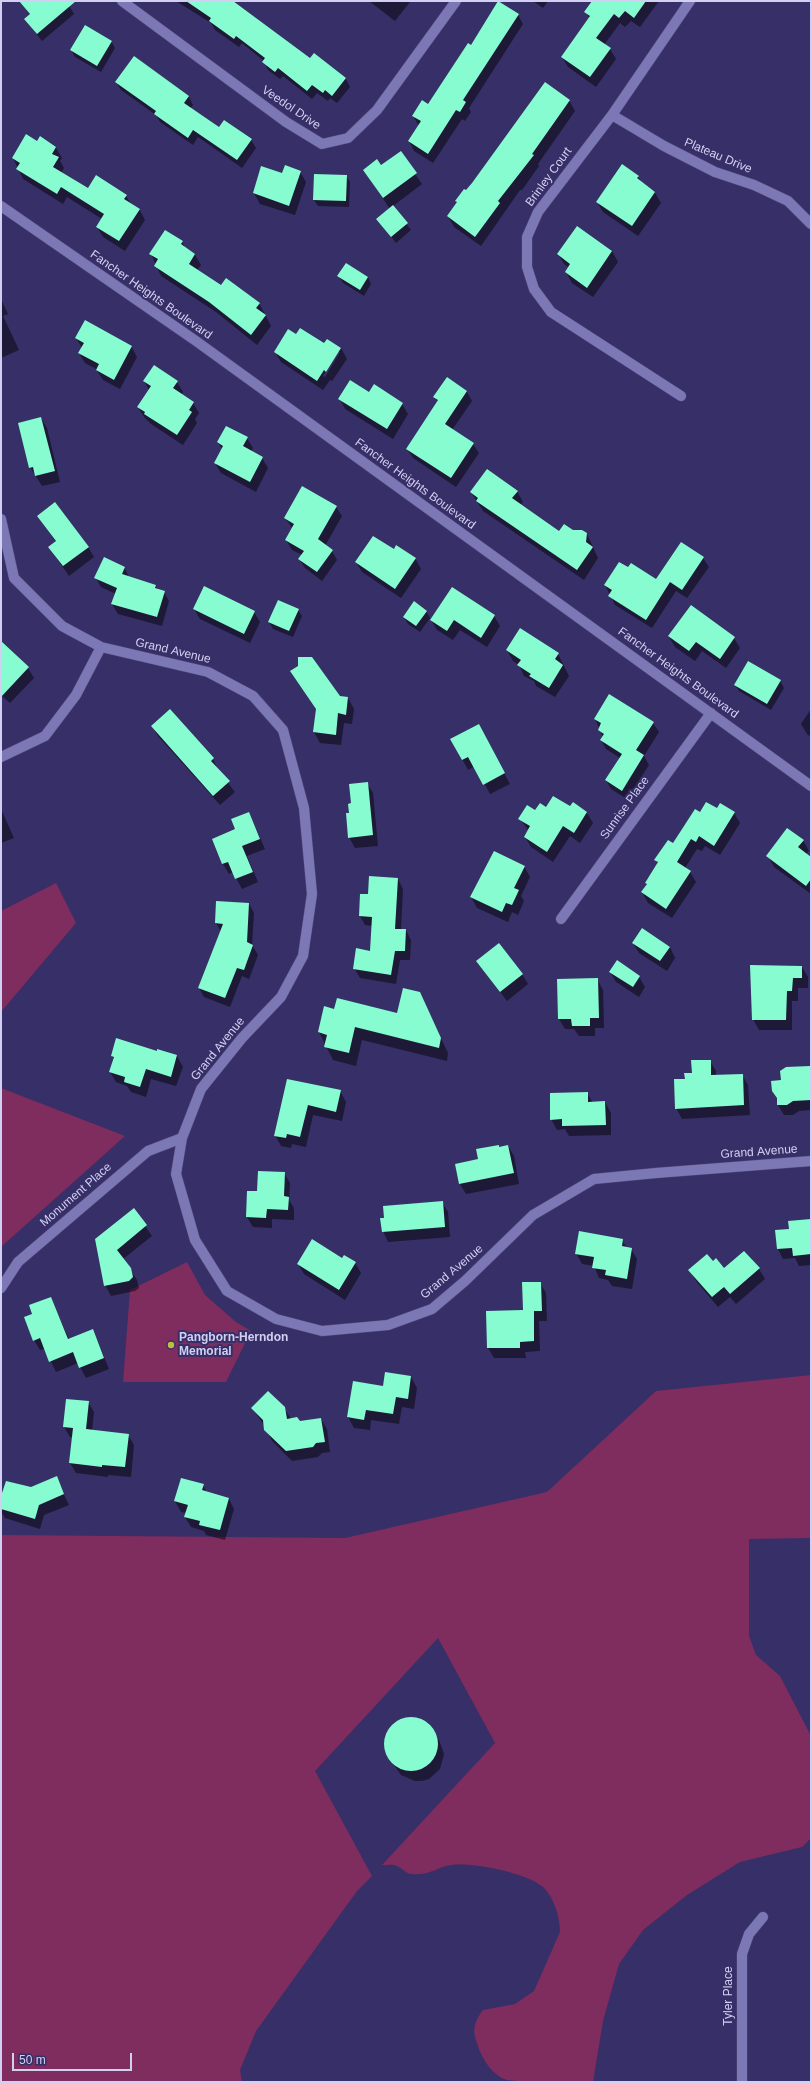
<!DOCTYPE html>
<html>
<head>
<meta charset="utf-8">
<style>
	body { margin:0 }
	#map { position:relative; width:812px; height:2083px; overflow:hidden; background:#372f67; font-family:Helvetica,sans-serif }
	canvas { display:block }
	.frame { position:absolute; inset:0; border:2px solid #d2d0f2; pointer-events:none }
	.scale { position:absolute; left:12px; top:2053px; width:120px; height:18px; box-sizing:border-box; border:2px solid #d2d0f2; border-top:0; padding-left:5px; font-size:12px; line-height:14px; white-space:nowrap; color:#d2d0f2; -webkit-text-stroke:3px #372f67; paint-order:stroke }
</style>
</head>
<body>
<div id="map">
<canvas width="812" height="2083"></canvas>
<div class="frame"></div>
<div class="scale">50 m</div>
</div>
<script>
const g = document.querySelector('canvas').getContext('2d');
g.lineJoin = 'round';
function fillPath(path, color) {
  g.fillStyle = color;
  g.fill(path, 'evenodd');
}
function stroke(path, color, width, dash) {
  g.strokeStyle = color;
  g.lineWidth = width;
  g.lineCap = dash ? 'butt' : 'round';
  g.setLineDash(dash || []);
  g.stroke(path);
}
function drawText(font, color, halo, rows, align = 'center') {
  g.font = font + ' Helvetica,sans-serif';
  g.lineWidth = 4;
  g.setLineDash([]);
  g.textBaseline = 'middle';
  g.strokeStyle = halo;
  g.fillStyle = color;
  for (const [text, x, y, turn = 0] of rows) {
    g.save();
    g.translate(x, y);
    g.rotate((+turn || 0) * Math.PI / 180);
    g.textAlign = isNaN(turn) ? turn : align;
    if (halo) g.strokeText(text, 0, 0);
    g.fillText(text, 0, 0);
    g.restore();
  }
}
fillPath(new Path2D(`
	M56,883L76,923L1,1012V911Z
	M1,1088L125,1136L1,1247Z
	M187,1262L205,1295L236,1322L251,1331L226,1382H123L130,1290Z
	M811,1375V1538L749,1539V1636L756,1655L780,1676L811,1736V1838L802,1847L740,1862L687,1895L643,1930L619,1964L603,2021L593,2082C571,2082 526,2083 507,2080C493,2076 482,2059 478,2046C472,2031 473,2023 483,2010L515,2004L534,1991L560,1932C560,1918 554,1897 543,1887C527,1873 473,1862 452,1865C440,1866 431,1874 419,1874C405,1875 408,1872 397,1866C394,1864 387,1865 382,1865L495,1743L438,1638L315,1771L372,1876L357,1891L256,2031L240,2070L242,2082H1V1535L345,1538L547,1492L656,1391Z`), '#7f2c5e');
fillPath(new Path2D(`
	M20,1H66L74,14L42,41L25,19L30,15Z
	M176,1H230L310,59L314,54L346,79L350,87L337,103L330,98L328,101L317,93L312,99L283,76L280,79L268,70L264,61L242,43L239,47L215,30L211,23Z
	M369,1H410V2L395,21Z
	M533,1H548L543,8Z
	M594,1H659L640,27L631,21L625,27L620,23L604,45L610,49L616,59L596,87L568,67L562,57L590,19L586,12Z
	M518,15L523,24L469,108L471,112L465,121L462,119L433,163L414,151L409,141L419,126L413,116L428,106L471,46Z
	M111,41L115,48L101,72L75,57L71,50Z
	M134,58L189,97L193,105L190,109L219,128L251,140L256,148L242,168L198,137L193,145L160,122L156,115L121,90L116,82Z
	M569,100L575,111L538,164L539,166L522,190H520L481,246L454,227L448,216L458,203L456,201Z
	M40,138L56,148L62,158L60,161L64,168L61,173L88,189L126,196L132,205L139,209L145,220L125,251L103,237L97,227L102,219L67,197L63,204L23,179L13,158L38,142Z
	M400,152L422,184L393,206L411,230L396,243L378,219L390,209L364,170L381,166Z
	M262,168L283,175L300,172L306,182L295,215L260,204L254,193Z
	M346,176L350,182L349,207L318,206L314,200Z
	M638,177L642,183L655,193L661,203L638,236L603,212L597,202Z
	M182,242L186,249L195,255L201,265L197,270L221,286L259,303L271,326L257,345L216,312L161,276L151,254Z
	M612,251L618,262L593,297L572,283L566,272L569,268L564,264L558,254Z
	M339,276L368,277L371,284L364,296L343,283Z
	M1,299L8,314L3,316L19,350L1,358Z
	M296,335L341,348L347,359L332,381L330,380L323,390L281,362L275,352ZM338,352H340L325,377L323,376Z
	M76,338L131,346L137,357L120,389L103,380L96,369L85,363L79,353L82,348Z
	M447,379L467,392L472,401L452,430L473,444L479,453L456,487L413,458L407,449L438,402L435,397Z
	M144,381L177,382L183,392L181,395L193,403L199,413L195,419L197,423L183,445L151,424L144,417L138,407L149,390Z
	M375,385L402,404L408,414L393,439L345,409L340,399L370,393Z
	M41,418L47,428L60,482L42,486L30,467Z
	M247,438L253,448L251,452L262,458L268,468L256,492L221,473L215,463L222,449L218,442Z
	M517,491L523,502L520,505L559,533L573,531L587,534L598,558L584,580L483,511L471,492Z
	M336,507L342,516L325,546L332,551L337,560L322,581L305,568L299,559L302,555L292,550L286,540L293,529L285,518Z
	M38,516L88,547L94,557L69,576L49,547L56,542Z
	M394,551L415,558L421,569L401,598L362,572L356,562Z
	M703,558L709,567L687,598L676,591L652,628L615,605L605,585L657,580Z
	M124,567L129,577L155,585L158,590L164,592L169,601L162,626L118,614L112,604L116,594L101,587L96,578Z
	M452,588L494,616L500,626L487,647L460,630L453,640L437,630L431,620Z
	M194,609L254,612L260,622L250,643L200,619Z
	M298,610L302,616L293,637L273,629L269,622Z
	M426,611L430,618L420,632L408,624L404,617Z
	M669,637L734,638L740,648L726,668L702,651L695,661L675,647Z
	M1,643L28,668L34,678L10,703L1,695Z
	M507,650L558,654L569,676L555,697L536,686L534,681L524,676L519,665L513,661Z
	M291,672L339,697L348,698L354,709L352,724L344,723L341,745L320,743L314,732L317,710Z
	M780,681L784,688L771,710L739,691L735,685Z
	M811,709V737L807,734L801,724Z
	M170,711L213,759L218,770L235,792L220,805L158,736L152,726Z
	M595,719L653,723L659,732L644,756L649,765L627,799L611,789L606,780L620,758L606,749L601,740L603,737Z
	M484,736L510,784L490,794L475,766L468,770L452,740Z
	M367,783L373,793L378,846L355,848L349,837L350,814Z
	M573,804L587,813L593,823L580,843L570,836L553,862L531,847L525,837L529,831L520,819L546,808H570Z
	M1,809L14,838L1,843Z
	M717,809L734,813L740,823L720,855L705,846L702,851L697,849L685,868L690,872L696,882L672,918L648,903L642,892L658,864L656,860L674,845L700,813Z
	M249,813L265,849L247,856L258,882L242,889L233,872L229,874L223,864L236,830Z
	M803,840L809,851L806,854L811,858V894L774,867L768,856Z
	M524,866L530,877L521,896L524,901L518,915L512,912L508,922L477,908L471,897Z
	M398,879L403,889L401,930H406L411,940L410,960H400L396,984L360,978L354,968L371,952L372,926L365,925L360,916L369,895Z
	M249,904L254,913L252,945L258,955L249,979L242,976L230,1007L204,997L199,988L221,932L216,923Z
	M633,943L670,947L675,958L667,971L639,953Z
	M477,961L522,974L528,984L507,1001Z
	M802,967L808,977V988H798V1001H792V1030H759L753,1019Z
	M610,972L639,977L645,987L639,997L616,982Z
	M597,979L603,990L604,1028H595V1036H579L574,1029H565L559,1019L558,980Z
	M419,992L448,1053L447,1061L362,1040L356,1066L333,1060L319,1032L335,1010L398,1014Z
	M158,1053L177,1056L183,1067L176,1086L151,1079L146,1097L131,1092L127,1086L116,1082L110,1072L114,1060L112,1056Z
	M710,1061L716,1071V1076L742,1075L748,1085L750,1115L682,1119L676,1108L686,1080Z
	M810,1067L811,1110L799,1111L793,1115H784L778,1105L782,1081Z
	M288,1080L340,1091L346,1102L342,1121L313,1115L306,1147L292,1144L291,1148L281,1146L275,1135Z
	M587,1093L593,1103L605,1102L611,1113V1135L569,1136L565,1129L557,1130L551,1119Z
	M508,1146L514,1156L519,1184L466,1194L460,1184L480,1160L478,1150Z
	M284,1173L290,1183L289,1200L294,1208V1220L272,1219V1228L253,1227L247,1217L258,1192Z
	M442,1202L448,1212L450,1237L388,1242L383,1231Z
	M133,1209L152,1236L123,1259L137,1280L139,1288L135,1291L111,1296L105,1285L96,1239Z
	M811,1219V1265L799,1266L795,1258L783,1259L778,1249L790,1230Z
	M622,1240L627,1248L631,1249L637,1259L632,1289L612,1286L608,1280L599,1278L594,1266L582,1264L576,1253Z
	M343,1259L355,1263L361,1273L345,1300L304,1274L298,1264Z
	M713,1263L724,1269H759L765,1279L736,1304L730,1297L718,1307L696,1281L690,1271Z
	M540,1283L546,1293L547,1321H539L540,1351L525,1352L526,1358H494L488,1348L487,1312L524,1311Z
	M50,1298L69,1339L93,1330L109,1369L86,1378L78,1363L56,1372L45,1349L40,1350L34,1340V1314Z
	M386,1374L411,1377L417,1388L414,1409L402,1407L399,1424L371,1420L370,1430L354,1428L348,1417L354,1382L384,1387Z
	M88,1402L94,1412L92,1431L128,1435L134,1445L131,1477L108,1475V1477L76,1473L70,1463L73,1437H70L64,1427Z
	M252,1408H284L291,1419L300,1422L321,1419L327,1429L330,1452L322,1453L318,1457L292,1461L272,1441L264,1425Z
	M56,1478L69,1505L44,1515L40,1529L5,1518L1,1512V1500Z
	M203,1485L207,1493L229,1499L234,1509L225,1540L206,1535L204,1531L191,1527L185,1517L186,1513L181,1512L175,1501Z
	M406,1719L421,1720L428,1724L439,1740L444,1754L440,1769L429,1779L422,1781H415L401,1775L390,1759L385,1745L389,1731L400,1721Z`), '#0007');
fillPath(new Path2D(`
	M19,1H76L37,34L24,19L30,14Z
	M186,1H233L310,58L314,53L346,78L332,96L325,90L323,93L312,85L307,91L278,68L275,72L262,62L265,58L236,36L234,39L209,21L211,18Z
	M498,1L519,14L463,100L466,102L460,112L456,110L428,154L408,141L421,121L412,116L422,100L428,104L468,43L471,45Z
	M592,1H646L634,18L625,11L619,18L614,14L596,38L611,48L590,77L561,57L590,16L584,12Z
	M85,25L112,41L97,66L70,50Z
	M134,56L189,96L184,103L219,127L224,120L252,139L237,160L193,130L188,138L154,114L156,111L115,82Z
	M545,82L570,100L532,154L534,155L498,201L500,203L475,237L447,216L457,202L455,201L464,189L466,190L472,183Z
	M26,134L37,141L40,136L56,147L52,154L59,157L53,167L88,188L96,175L127,195L124,199L140,209L119,241L96,227L104,214L61,187L57,194L16,169L20,163L12,158Z
	M401,151L417,173L383,198L363,170L377,159L381,165Z
	M622,164L639,176L637,178L655,192L632,226L596,202Z
	M285,165L301,171L289,206L253,193L261,166L282,173Z
	M314,174L347,175L346,201L313,200Z
	M393,205L408,223L391,237L376,219Z
	M577,226L612,251L587,288L565,272L570,264L557,254Z
	M165,230L183,241L181,244L195,254L189,264L221,285L226,278L260,303L256,308L266,315L251,335L209,302L154,266L158,259L149,254Z
	M346,263L368,277L360,290L337,276Z
	M85,320L132,346L114,380L96,370L99,364L78,353L84,343L75,338Z
	M300,328L324,343L327,339L341,348L326,372L324,370L317,381L274,352L288,329L296,334Z
	M154,365L178,381L173,388L194,402L189,410L192,412L177,435L144,414L145,412L137,407L151,386L143,381Z
	M447,377L467,391L445,424L474,443L451,478L406,449L438,400L433,397Z
	M350,380L369,392L374,384L403,403L387,429L338,399Z
	M41,417L55,471L35,476L33,467L29,468L18,423Z
	M226,426L248,437L243,446L263,457L250,482L214,463L223,446L217,442Z
	M487,469L518,491L512,498L559,531L564,524L573,530H582L587,533L586,542L593,547L577,570L476,501L478,498L470,492Z
	M302,486L337,506L318,539L333,550L317,572L298,559L304,551L285,540L294,524L284,518Z
	M55,502L89,547L63,566L48,547L56,541L37,516Z
	M373,536L394,549L396,545L416,558L395,589L355,562Z
	M681,542L704,557L682,590L670,582L646,620L608,596L612,590L604,585L619,562L628,567L631,563L656,579Z
	M104,557L125,567L122,574L156,585L155,588L165,591L157,617L111,604L117,588L94,578Z
	M204,586L255,611L244,634L193,609Z
	M452,587L495,615L481,638L454,620L447,631L430,620Z
	M278,600L299,609L289,631L268,622Z
	M414,601L427,611L416,626L403,617Z
	M691,605L735,637L720,659L696,642L689,651L668,636Z
	M520,628L559,653L555,659L563,665L549,688L529,676L531,674L517,665L521,660L506,650Z
	M1,641L29,667L1,697Z
	M298,657H312L340,696L348,697L346,715L338,713L336,735L313,732L316,709L290,671L298,666Z
	M748,661L781,680L767,704L734,685Z
	M609,694L654,722L636,750L644,755L622,791L605,780L622,754L600,740L604,734L598,730L601,723L594,719Z
	M170,709L214,758L211,761L230,781L213,796L151,726Z
	M479,724L505,773L483,785L468,757L462,760L450,739Z
	M368,782L373,835L348,838L346,813H349L348,804L351,803L349,784Z
	M553,796L570,806L573,802L587,812L574,833L563,826L547,852L524,837L530,826L518,819L527,805L535,810L540,803L546,807Z
	M706,802L717,808L720,803L735,812L714,846L699,836L696,842L691,839L677,862L691,871L666,909L641,892L647,884L645,883L658,862L654,860L668,840L673,843L695,809L700,812Z
	M249,812L260,839L242,846L253,872L235,879L228,862L222,864L212,839L235,829L231,819Z
	M787,828L804,840L798,847L811,857V879L806,886L766,856Z
	M494,851L525,866L514,888L519,890L512,905L506,903L502,912L470,897Z
	M369,876L398,878L395,929H406L405,951H395L391,975L353,969L356,948L370,951L372,917L359,916L360,894H368Z
	M216,901L249,903L247,942L253,945L244,970L237,968L225,998L198,988L223,924L215,923Z
	M642,928L670,947L660,961L632,943Z
	M499,943L523,974L500,992L476,961Z
	M617,960L640,976L633,987L609,972Z
	M750,965L802,966V978H793L792,991H787L786,1020H752Z
	M598,978L599,1018H590V1026H572L571,1019H558L557,979Z
	M403,988L420,992L441,1038L439,1048L355,1027L349,1053L324,1047L327,1035L318,1032L324,1006L334,1009L337,998L397,1013Z
	M116,1038L157,1051V1049L177,1055L171,1077L146,1069L140,1087L124,1082L125,1077L109,1072L114,1057L111,1056Z
	M691,1060H711V1075L743,1074L744,1105L675,1109L674,1079H685L684,1073H692Z
	M810,1066L811,1100L793,1101L787,1105H777V1098L772,1091L771,1081L781,1080L780,1071L786,1067Z
	M287,1079L341,1090L336,1112L308,1105L300,1137L287,1134L286,1138L274,1136Z
	M588,1092V1102L605,1101L606,1125L562,1126V1119L550,1120V1093Z
	M499,1145V1147L508,1145L514,1173L459,1184L455,1164L478,1159L476,1149Z
	M258,1171L285,1172L284,1196L289,1197L288,1210L267,1209L266,1218L246,1217L247,1191H257Z
	M443,1201L445,1227L382,1232L380,1218H384L383,1206Z
	M134,1208L147,1225L117,1250L131,1268L133,1277L129,1281L104,1286L95,1239Z
	M811,1219V1254L793,1256L792,1248L777,1249L775,1230L789,1229L788,1221Z
	M579,1231L623,1239L622,1246L632,1248L627,1279L605,1275L606,1270L592,1268L594,1257L575,1254Z
	M312,1239L342,1258L344,1255L356,1262L339,1290L297,1264Z
	M744,1251L760,1268L730,1294L724,1287L712,1297L688,1270L707,1254L713,1261L716,1258L724,1268Z
	M522,1282H541L542,1311H534V1341L520,1342V1348H487L486,1311L523,1310Z
	M51,1297L68,1339L93,1329L104,1358L79,1368L73,1352L49,1362L40,1338L33,1341L24,1317L32,1314L29,1305Z
	M385,1372L411,1376L408,1399L396,1397L393,1414L366,1410L364,1420L347,1417L353,1381L383,1386Z
	M268,1391L285,1407L287,1419L297,1417L300,1421L321,1418L325,1442L316,1443L313,1447L286,1451L264,1430L263,1420L251,1408Z
	M66,1399L89,1401L86,1429L129,1434L125,1467L102,1465V1467L69,1463L73,1428L63,1427Z
	M57,1476L64,1494L39,1505L35,1519L1,1509V1496L6,1481L31,1487Z
	M181,1478L204,1484L202,1490L229,1498L220,1530L199,1525L200,1521L184,1517L188,1505L174,1501Z
	M384 1744a27 27 0 1 1 54 0a27 27 0 1 1-54 0Z`), '#87fcd0');
const minor = new Path2D(`
	M122,1L286,122L322,144L348,138L377,110L456,1
	M612,115L664,146L715,172L754,185L788,201L811,224
	M1,206L196,341L811,786
	M681,396L551,312L534,289L527,267V237L538,212L612,115L690,1
	M1,519L14,578L62,626L101,647L208,672L253,696L283,730L304,808L312,894L303,956L281,997L242,1038L201,1089L182,1138L176,1174L195,1240L227,1291L276,1319L322,1331L388,1325L432,1309L465,1281L533,1215L594,1179L656,1173L811,1161
	M1,757L45,736L76,695L101,647
	M561,919L711,713
	M1,1288L18,1262L148,1151L182,1138
	M742,2082V1954L749,1934L763,1917`);
stroke(minor, '#524979', 11);
stroke(minor, '#7c77b5', 10);
for (const [x, y, r, color] of [
	[171,1345,4,"#c2bd3f"]
]) {
  const dot = new Path2D();
  dot.arc(x, y, r, 0, 2 * Math.PI);
  g.fillStyle = color;
  g.fill(dot);
  stroke(dot, '#372f67', 1.5);
}
drawText('12px', '#d2d0f2', '#372f67', [
	["Veedol Drive",291,108,34],
	["Plateau Drive",718,156,23],
	["Brinley Court",549,177,-54],
	["Fancher Heights Boulevard",151,295,35],
	["Fancher Heights Boulevard",415,484,36],
	["Grand Avenue",173,651,13],
	["Fancher Heights Boulevard",678,673,36],
	["Sunrise Place",625,808,-54],
	["Grand Avenue",218,1049,-51],
	["Grand Avenue",759,1152,-4],
	["Monument Place",76,1195,-41],
	["Grand Avenue",452,1272,-40],
	["Tyler Place",729,1996,-90]
]);
drawText('bold 12px', '#d2d0f2', '#372f67', [
	["Pangborn-Herndon",179,1338],
	["Memorial",179,1352]
], 'left');
</script>
</body>
</html>
